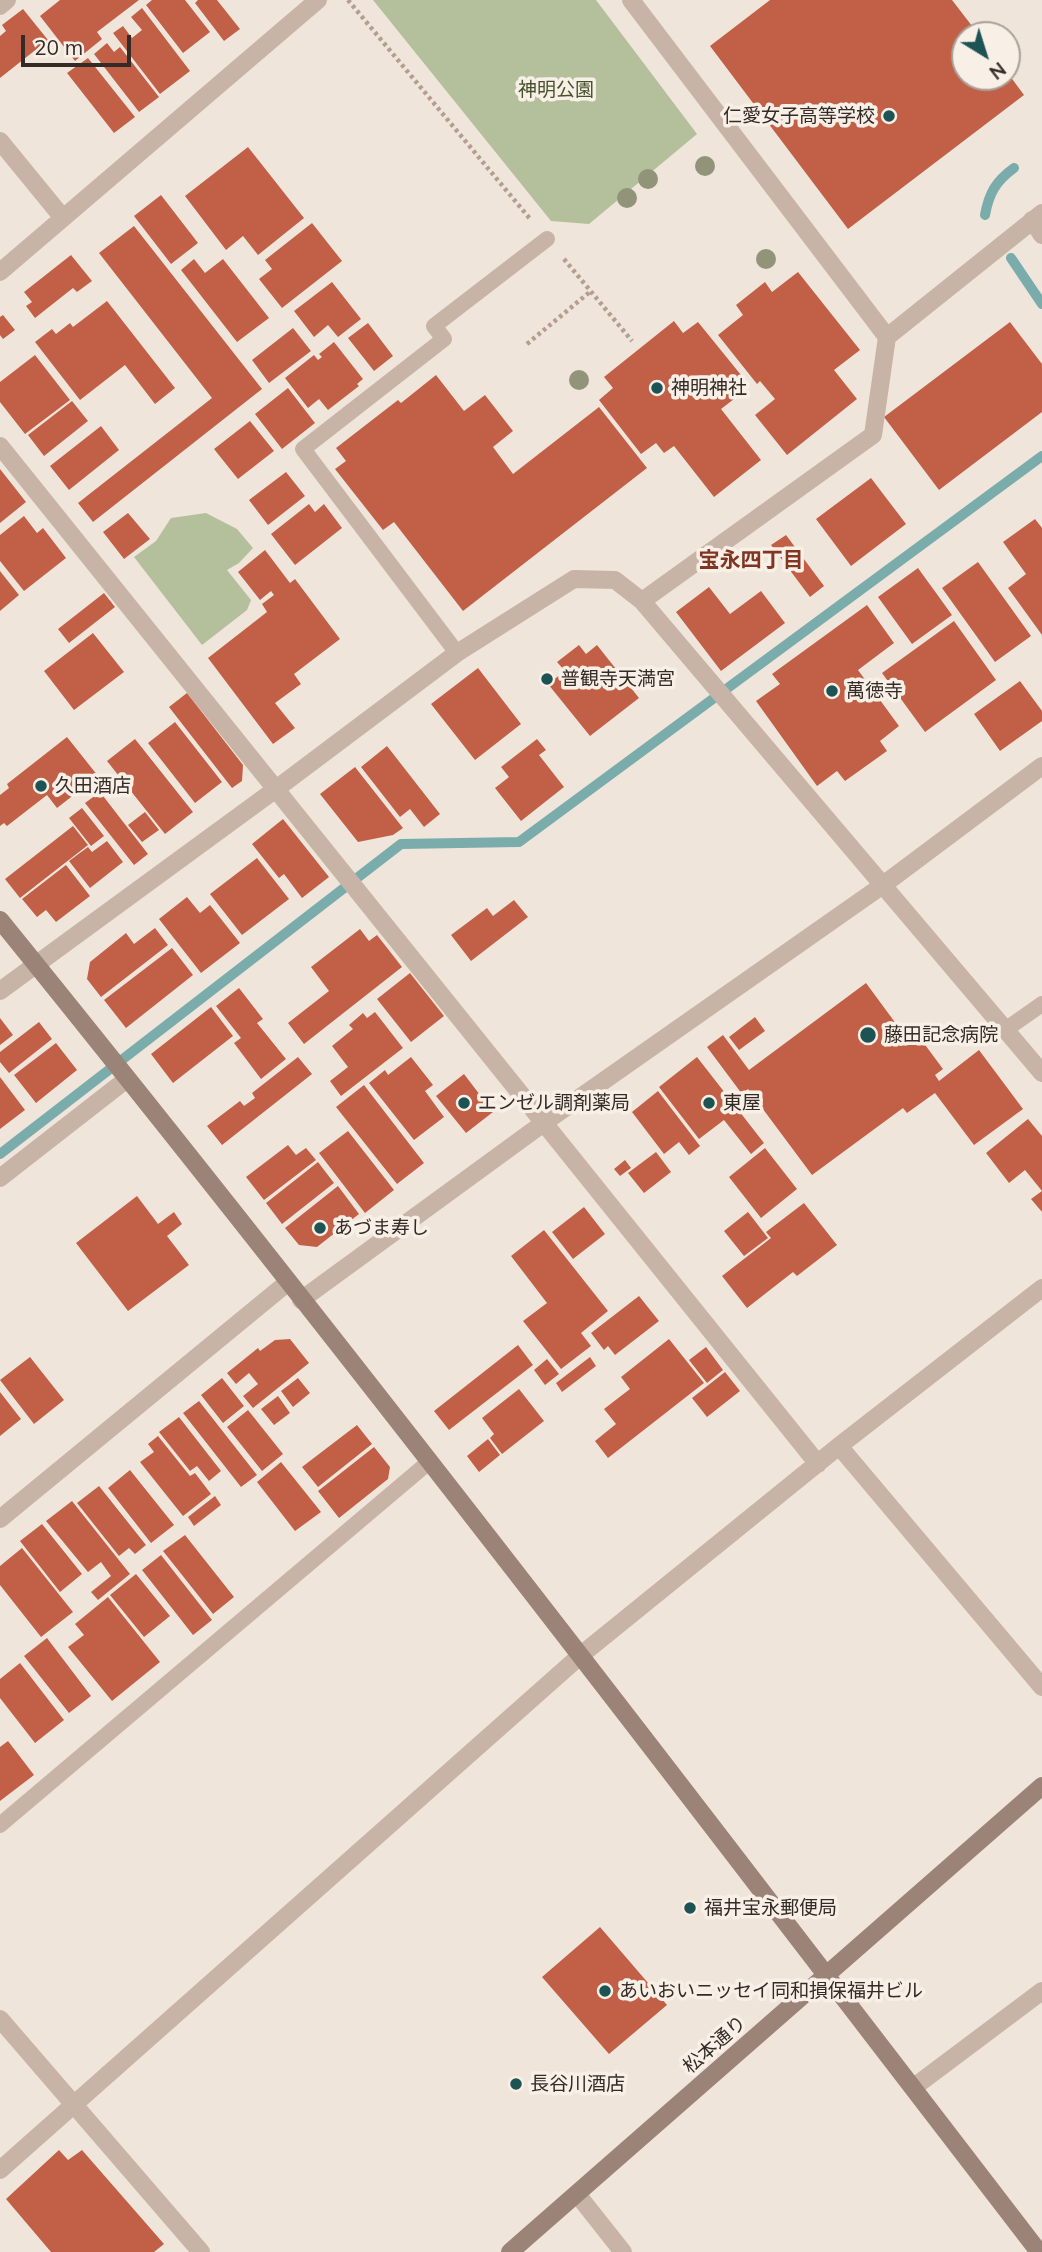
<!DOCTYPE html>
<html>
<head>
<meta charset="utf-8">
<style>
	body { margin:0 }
	#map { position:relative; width:1042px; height:2252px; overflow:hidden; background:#f0e5da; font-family:Mulish,sans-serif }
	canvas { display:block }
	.north { position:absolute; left:951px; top:21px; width:70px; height:70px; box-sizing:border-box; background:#f8efe6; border:2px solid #aaa19a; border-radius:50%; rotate:142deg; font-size:19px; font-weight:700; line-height:28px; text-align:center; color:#342b27 }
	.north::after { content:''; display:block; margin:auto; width:24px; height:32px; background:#1e5354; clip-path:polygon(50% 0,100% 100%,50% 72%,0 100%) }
	.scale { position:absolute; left:21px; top:35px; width:110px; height:32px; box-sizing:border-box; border:4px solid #342b27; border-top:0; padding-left:9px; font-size:21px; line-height:24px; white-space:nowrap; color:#342b27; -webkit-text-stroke:5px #f8efe6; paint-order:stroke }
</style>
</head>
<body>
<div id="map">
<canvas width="1042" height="2252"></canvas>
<div class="north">N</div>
<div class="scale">20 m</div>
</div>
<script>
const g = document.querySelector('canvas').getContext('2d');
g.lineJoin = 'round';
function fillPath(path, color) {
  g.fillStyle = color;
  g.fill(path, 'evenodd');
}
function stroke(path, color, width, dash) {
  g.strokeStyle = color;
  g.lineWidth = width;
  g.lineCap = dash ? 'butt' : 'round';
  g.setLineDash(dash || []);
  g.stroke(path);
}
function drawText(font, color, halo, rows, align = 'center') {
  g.font = font + ' Mulish,"Noto Sans JP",sans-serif';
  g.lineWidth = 7;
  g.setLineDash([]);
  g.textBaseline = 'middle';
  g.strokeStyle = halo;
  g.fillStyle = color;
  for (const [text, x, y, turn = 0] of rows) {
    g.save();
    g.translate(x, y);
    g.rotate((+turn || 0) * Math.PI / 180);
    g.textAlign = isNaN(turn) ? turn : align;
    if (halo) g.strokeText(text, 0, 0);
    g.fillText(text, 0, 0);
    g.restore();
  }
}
fillPath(new Path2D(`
	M373,0H596L697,134L589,224L551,221Z
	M206,513L237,529L253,548L239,563L227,570L251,600L247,610L202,645L134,557L156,541L171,518Z`), '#b4bf9b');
stroke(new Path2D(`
	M985,215C989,193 996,181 1014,168
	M1011,258L1042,304
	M0,1154L401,844L519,842L1042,456`), '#7aacac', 10);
fillPath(new Path2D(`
	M60,0H139L97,32L102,39L75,61L40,16Z
	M152,0H185L210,32L183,53L146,5Z
	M198,0H217L240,29L224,41L195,3Z
	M770,0H952L979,35H965V77H1007V72L1024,95L848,229L710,46Z
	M142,8L190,71L160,94L113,33L123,26L132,38L142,30L131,17Z
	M23,9L48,40L0,78V36L6,31L2,25Z
	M107,43L114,52L120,47L159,97L139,112L94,54Z
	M88,58L135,117L114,133L67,73Z
	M248,147L304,218L258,255L243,236L226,250L185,196Z
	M161,195L198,243L171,264L134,216Z
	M312,223L342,261L282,308L259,279L272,269L265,260Z
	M134,226L262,389L93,522L78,503L212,398L99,253Z
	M71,255L92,281L77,292L73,288L35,318L26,306L32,302L24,292Z
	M194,259L205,273L223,259L269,318L237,342L181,270Z
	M798,272L860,350L834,370L857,399L787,455L755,415L775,399L760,381L757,384L718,335L743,315L736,305L765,282L772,292Z
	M332,282L361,319L338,337L328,325L314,337L294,311Z
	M107,301L175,388L155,404L125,365L80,400L35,342L52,329L56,334L70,323L73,327Z
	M3,315L15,330L3,339L0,335V317Z
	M674,321L683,333L698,322L741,375L726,387L734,399L721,409L761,460L714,497L674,446L664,453L656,443L641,454L599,400L613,388L604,377Z
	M1010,322L1042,364V412L939,490L884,417Z
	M368,323L393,356L374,371L348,338Z
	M293,328L311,351L269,383L252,360Z
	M334,342L363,379L357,384L359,386L328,410L319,399L308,408L285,378L314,355L318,360L322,357L319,354Z
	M35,355L70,400L25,434L0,402V382Z
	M436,375L464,411L485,395L513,431L493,447L513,474L599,407L647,468L463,611L394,522L383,530L335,469L346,461L336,448L398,400L401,403Z
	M288,388L315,423L282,449L255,414Z
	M72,401L88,421L44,456L28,435Z
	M250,421L274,451L238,479L214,449Z
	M101,426L119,450L69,490L50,466Z
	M0,469L26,502L0,523Z
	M286,472L305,496L268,525L249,500Z
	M871,478L906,524L851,566L816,519Z
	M309,504L315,512L324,504L342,528L295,565L271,534Z
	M128,513L150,539L124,559L103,532Z
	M24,516L37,533L43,528L66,558L24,591L0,561V535Z
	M1035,519L1042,528V635L1008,588L1026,574L1003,542Z
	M786,535L824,586L810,597L771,545Z
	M265,550L290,583L295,579L340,639L294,674L301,684L275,703L295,728L273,744L208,658L267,612L262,604L274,595L271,591L260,600L238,572Z
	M978,562L1031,636L995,662L942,588Z
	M918,568L952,615L912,644L878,597Z
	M0,571L19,595L0,611Z
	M709,587L730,614L761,591L785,623L721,671L676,612Z
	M104,593L115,607L69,643L58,629Z
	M867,605L894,643L858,670L899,726L880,741L887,751L845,781L837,771L817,786L756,701L780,684L772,674Z
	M954,621L996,680L925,732L882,673Z
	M93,633L124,672L74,710L44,671Z
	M579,645L586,654L597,645L639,698L590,736L548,684L565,671L557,662Z
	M478,668L521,724L475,760L431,704Z
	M1020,681L1042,711V721L1000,751L974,714Z
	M187,693L243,765L242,781L232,788L169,707Z
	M175,722L222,782L195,803L148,743Z
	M67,737L98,776L57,808L47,795L7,826L4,823L0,826V795L9,788L7,784Z
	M135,739L193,812L165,834L107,761Z
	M537,739L546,750L539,755L564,787L521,821L495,788L509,777L501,767Z
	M387,746L440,814L424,827L410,809L400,817L361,767Z
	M355,767L403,828L393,835L358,842L320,794Z
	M100,792L148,854L134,865L85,803Z
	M82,808L104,836L91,846L69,818Z
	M145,812L159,830L142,842L128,825Z
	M283,819L329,877L302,898L284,874L279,878L252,844Z
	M73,826L88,845L20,898L5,879Z
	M107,841L123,862L90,888L69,861L88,847L92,852Z
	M257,858L289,899L242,935L210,894Z
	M66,865L90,896L56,922L46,910L37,917L22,899Z
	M187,897L200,913L210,905L240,943L201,973L159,919Z
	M514,900L528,917L471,961L451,935L487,908L493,916Z
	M155,928L168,945L101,997L87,979L90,962L126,933L134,944Z
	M360,929L369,941L377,935L402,967L304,1044L288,1023L329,991L311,967Z
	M172,948L193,975L126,1028L104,1000Z
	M410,973L444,1016L411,1042L377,999Z
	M866,983L908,1040L917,1034L943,1069L935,1075L939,1081L979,1050L1023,1109L974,1145L935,1093L907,1113L903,1108L812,1175L748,1089L742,1094L707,1047L723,1035L749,1070Z
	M239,988L263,1019L257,1023L286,1059L261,1079L234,1043L241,1038L216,1006Z
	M211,1007L233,1036L173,1083L151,1054Z
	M375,1012L403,1048L341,1096L330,1081L348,1067L332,1046L353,1029L349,1025L363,1013L367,1018Z
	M755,1017L765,1031L739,1050L729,1037Z
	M0,1018L13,1035L0,1045Z
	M39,1022L52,1039L9,1073L0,1062V1052Z
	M56,1043L77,1070L36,1103L14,1075Z
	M298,1057L312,1074L222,1145L207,1126L240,1101L244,1106L255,1098L252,1093Z
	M411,1057L433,1085L425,1091L444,1117L414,1140L369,1083L385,1070L388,1075Z
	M697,1057L764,1143L751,1154L724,1120L699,1139L659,1087Z
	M464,1074L493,1112L466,1133L436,1096Z
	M0,1077L25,1110L0,1129Z
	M364,1085L424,1163L397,1184L336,1107Z
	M658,1091L700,1146L689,1155L679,1142L664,1154L632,1112Z
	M1028,1119L1042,1136V1212L1031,1199L1042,1191L1025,1170L1009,1183L986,1153Z
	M348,1131L394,1190L365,1213L319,1153Z
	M288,1145L296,1155L306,1148L316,1160L264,1200L246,1177Z
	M765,1148L797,1189L761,1218L729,1177Z
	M656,1152L671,1172L644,1193L628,1173Z
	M625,1160L631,1168L620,1176L614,1169Z
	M318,1162L334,1183L282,1224L266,1203Z
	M338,1186L359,1214L317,1247L299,1245L285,1228Z
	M137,1196L158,1224L174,1212L182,1224L167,1236L189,1265L128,1311L76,1243Z
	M804,1203L837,1245L797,1276L793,1272L747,1308L722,1276L771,1238L766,1232Z
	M584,1207L605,1234L573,1259L552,1232Z
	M748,1212L768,1238L744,1256L724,1231Z
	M544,1230L608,1311L581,1333L591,1346L561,1369L523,1321L547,1303L511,1256Z
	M639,1296L659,1321L615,1355L608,1346L604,1350L591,1333Z
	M290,1339L309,1363L253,1408L243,1396L258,1384L249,1373L236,1384L227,1373L258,1348L260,1351L275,1340Z
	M669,1339L704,1383L608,1458L595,1441L616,1424L604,1409L630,1389L621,1377Z
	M518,1345L533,1365L449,1430L434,1411Z
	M706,1347L723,1370L707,1383L689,1360Z
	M30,1357L64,1400L34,1424L0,1380Z
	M590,1357L596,1366L562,1392L556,1383Z
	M547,1359L559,1374L545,1385L534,1370Z
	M725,1372L740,1391L707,1417L692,1398Z
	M222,1378L244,1406L223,1423L201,1395Z
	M298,1378L310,1393L293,1407L281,1391Z
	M519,1389L544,1421L502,1454L490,1438L494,1434L482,1418Z
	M0,1392L21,1419L0,1436Z
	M278,1396L290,1413L274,1425L261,1409Z
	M199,1401L257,1475L241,1487L183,1413Z
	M248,1410L283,1454L262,1471L227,1427Z
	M179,1417L221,1471L209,1481L197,1466L190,1471L159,1432Z
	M357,1425L372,1444L318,1487L302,1467Z
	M158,1436L190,1476L195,1473L211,1494L183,1516L140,1462L154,1452L148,1444Z
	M488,1439L500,1455L479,1472L467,1456Z
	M374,1447L390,1467L388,1479L339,1518L318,1491Z
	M281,1462L321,1512L295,1531L257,1482Z
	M130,1470L174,1525L151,1543L108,1488Z
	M99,1486L146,1545L135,1554L129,1548L119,1556L77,1503Z
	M215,1496L221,1505L194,1526L188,1517Z
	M72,1501L130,1574L98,1600L91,1592L111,1576L101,1562L88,1572L46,1521Z
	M42,1524L82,1574L60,1592L20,1541Z
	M185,1535L234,1597L213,1614L163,1551Z
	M22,1548L73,1612L41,1637L0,1585V1566Z
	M161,1555L212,1620L193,1635L142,1570Z
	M136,1574L170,1616L144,1637L110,1595Z
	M108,1597L160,1662L112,1701L68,1647L84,1635L75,1624Z
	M47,1638L91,1696L69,1713L24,1656Z
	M20,1663L64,1720L35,1743L0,1698V1679Z
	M8,1741L34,1775L0,1801V1747Z
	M600,1927L667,2005L609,2054L542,1977Z
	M59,2150L68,2160L82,2150L164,2244L154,2252H51L6,2199Z`), '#c16047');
stroke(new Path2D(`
	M348,0L531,220
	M564,259L632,341
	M527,344L591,291`), '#b39e91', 4.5, [3.5, 3.5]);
stroke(new Path2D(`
	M457,653L303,449L444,339L434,326L547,239
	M1005,1030L1042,1004
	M0,1825L429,1462`), '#c8b4a7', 16);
stroke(new Path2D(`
	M631,0L887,337
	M0,6L7,0
	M0,141L63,218
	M1032,220L1042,235
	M0,272L318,0
	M0,446L818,1464
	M642,601L873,435L887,337L1042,213
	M0,991L276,789L457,653L574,579L615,580L642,601L1042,1073
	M0,1178L127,1079
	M301,1300L545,1122L883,885L1042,766
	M839,1446L1042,1687
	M0,1519L287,1283
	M0,2019L201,2252
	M914,2087L1042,1991
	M0,2170L581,1655L839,1446L1042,1288
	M577,2194L623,2252`), '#c8b4a7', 18);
stroke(new Path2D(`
	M0,920C265,1247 524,1581 780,1915C866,2028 953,2139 1039,2252
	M510,2252L1042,1786`), '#9b8378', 18);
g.fillStyle = '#92947a';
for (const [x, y] of [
	[705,166],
	[648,179],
	[627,198],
	[766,259],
	[579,380]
]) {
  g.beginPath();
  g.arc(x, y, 10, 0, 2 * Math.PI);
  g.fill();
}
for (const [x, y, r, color] of [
	[889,116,7,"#1e5354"],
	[657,388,7,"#1e5354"],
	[547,679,7,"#1e5354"],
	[832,691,7,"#1e5354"],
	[41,786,7,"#1e5354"],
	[868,1035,9,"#1e5354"],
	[464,1103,7,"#1e5354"],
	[709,1103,7,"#1e5354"],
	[320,1228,7,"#1e5354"],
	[690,1908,7,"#1e5354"],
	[605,1991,7,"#1e5354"],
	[516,2084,7,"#1e5354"]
]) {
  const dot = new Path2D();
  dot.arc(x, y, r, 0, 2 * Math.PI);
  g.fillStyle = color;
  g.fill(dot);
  stroke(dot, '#f8efe6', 2.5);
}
drawText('19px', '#45522c', '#f8efe6', [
	["神明公園",556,90]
]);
drawText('19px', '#342b27', '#f8efe6', [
	["仁愛女子高等学校",875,116,"right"],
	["神明神社",671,388],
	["普観寺天満宮",561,679],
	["萬徳寺",846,691],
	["久田酒店",55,786],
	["藤田記念病院",884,1035],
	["エンゼル調剤薬局",478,1103],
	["東屋",723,1103],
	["あづま寿し",334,1228],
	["福井宝永郵便局",704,1908],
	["あいおいニッセイ同和損保福井ビル",619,1991],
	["長谷川酒店",530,2084]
], 'left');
drawText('19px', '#342b27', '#f8efe6', [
	["松本通り",715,2045,-41]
]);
drawText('bold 21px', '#803623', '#f8efe6', [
	["宝永四丁目",751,561]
]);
</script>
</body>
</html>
